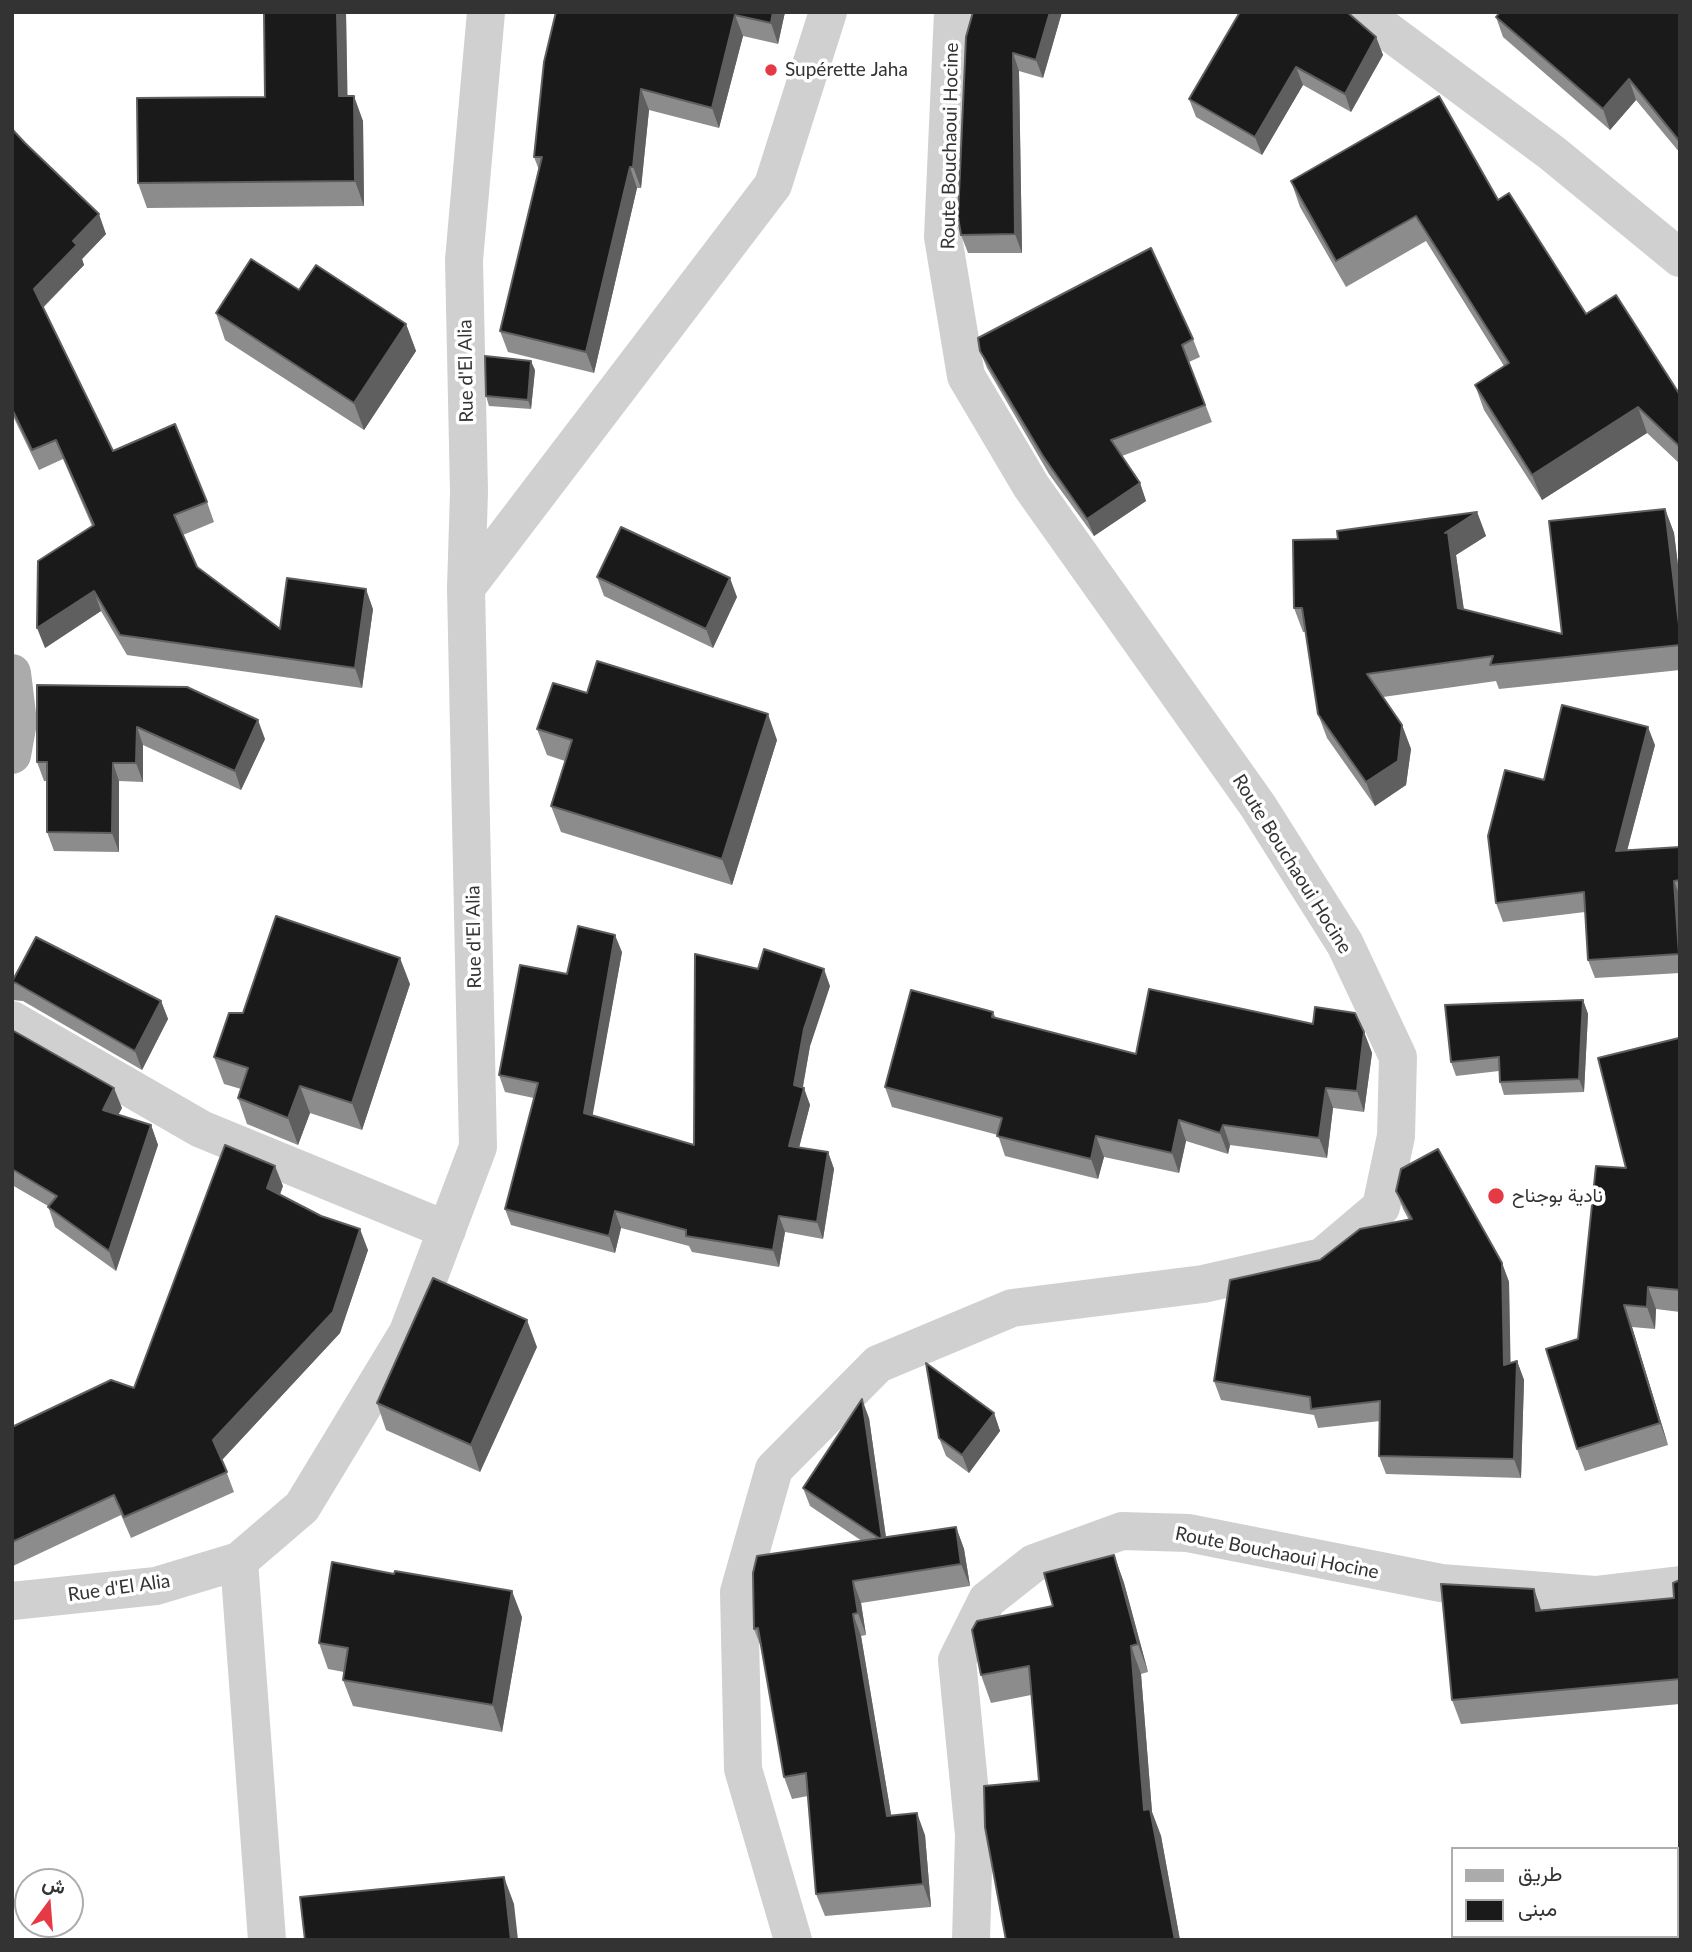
<!DOCTYPE html>
<html>
<head>
<meta charset="utf-8">
<style>
	body { margin:0 }
	#map { position:relative; width:1692px; height:1952px; overflow:hidden; background:#fff; font-family:Lato,Vazirmatn,sans-serif }
	canvas { display:block }
	.frame { position:absolute; inset:0; border:14px solid #333; pointer-events:none }
	.legend { position:absolute; left:1451px; top:1847px; width:228px; height:91px; box-sizing:border-box; background:#fff; border:2px solid #adadad; margin:0; padding:9px 12px; list-style:none; font-size:21px; color:#333 }
	.legend li { display:flex; align-items:center; gap:14px; height:35px }
	.legend b { width:35px; border:2px solid #adadad }
	.north { position:absolute; left:14px; top:1868px; width:70px; height:70px; box-sizing:border-box; background:#fff; border:2px solid #adadad; border-radius:50%; rotate:16deg; font-size:19px; font-weight:700; line-height:28px; text-align:center; color:#333 }
	.north::after { content:''; display:block; margin:auto; width:24px; height:32px; background:#e63946; clip-path:polygon(50% 0,100% 100%,50% 72%,0 100%) }
</style>
</head>
<body>
<div id="map">
<canvas width="1692" height="1952"></canvas>
<div class="frame"></div>
<ul class="legend">
<li><b style="height:9px;background:#ababab"></b>طريق</li>
<li><b style="height:19px;background:#1a1a1a"></b>مبنى</li>
</ul>
<div class="north">ش</div>
</div>
<script>
const g = document.querySelector('canvas').getContext('2d');
g.lineJoin = 'round';
function stroke(path, color, width, dash) {
  g.strokeStyle = color;
  g.lineWidth = width;
  g.lineCap = dash ? 'butt' : 'round';
  g.setLineDash(dash || []);
  g.stroke(path);
}
function fillPath(path, color) {
  g.fillStyle = color;
  g.fill(path, 'evenodd');
}
function drawText(font, color, halo, rows, align = 'center') {
  g.font = font + ' Lato,Vazirmatn,sans-serif';
  g.lineWidth = 7;
  g.setLineDash([]);
  g.textBaseline = 'middle';
  g.strokeStyle = halo;
  g.fillStyle = color;
  for (const [text, x, y, turn = 0] of rows) {
    g.save();
    g.translate(x, y);
    g.rotate((+turn || 0) * Math.PI / 180);
    g.textAlign = isNaN(turn) ? turn : align;
    if (halo) g.strokeText(text, 0, 0);
    g.fillText(text, 0, 0);
    g.restore();
  }
}
stroke(new Path2D(`
	M1362,12L1552,153L1680,258
	M466,588L773,185L828,12
	M12,1020L201,1129L447,1230
	M239,1561L267,1940
	M12,1601L156,1586L239,1561L302,1507L408,1332L478,1147L466,588L469,492L464,260L486,12
	M793,1940L743,1769L739,1592L774,1469L878,1364L1012,1308L1203,1284L1322,1257L1381,1207L1396,1136L1398,1057L1345,944L1258,806L1031,486L966,376L943,237L953,12
	M971,1940L974,1835L957,1660L987,1600L1034,1563L1122,1531L1188,1533L1441,1583L1595,1595L1680,1585`), '#d0d0d0', 38);
stroke(new Path2D(`
	M12,673L18,722L12,755`), '#ababab', 38);
fillPath(new Path2D(`
	M346,12L347,96L363,121L364,206L147,208L138,183L265,97Z
	M556,12H785L778,44L743,36L719,128L649,110L641,188H637L594,373L508,352L500,331L539,170L534,157Z
	M1062,12L1043,78L1019,71L1022,253H968L961,235L966,37Z
	M1680,12V153L1636,100L1610,130L1503,37L1496,17Z
	M1376,37L1383,55L1351,112L1303,85L1262,155L1196,117L1189,99Z
	M12,129L106,234L82,259L84,265L43,308L113,451L207,502L214,522L183,535L197,567L280,629L373,609L362,688L127,655L101,611L45,648L92,526L63,459L39,470L12,414Z
	M1291,181L1498,200L1586,314L1680,395V464L1647,433L1542,500L1484,410L1475,385L1504,366L1426,241L1346,287L1300,207Z
	M299,290L406,324L416,351L364,430L225,340L216,313Z
	M1193,339L1200,357L1189,362L1212,422L1122,456L1140,483L1146,501L1094,536L1049,474L987,368L980,351Z
	M535,370L531,409L489,406L486,396Z
	M1665,509L1674,533L1680,581V670L1499,689L1496,681L1383,697L1402,725L1411,749L1406,785L1375,806L1327,738L1318,714L1306,632H1303L1294,608L1338,539L1477,512L1486,536L1456,555L1464,610L1562,634Z
	M597,577L737,597L713,648L604,596Z
	M37,685L265,739L241,790L143,745V782L119,781V852L54,851L47,832V781H44L37,762Z
	M537,729L777,740L732,885L561,832L551,806L565,761L547,755Z
	M1655,745L1627,850L1680,847V973L1595,978L1588,960L1585,912L1503,922L1496,903L1544,780Z
	M622,952L592,1115L694,1145L830,986L810,1046L803,1087L810,1105L799,1148L828,1152L834,1169L823,1239L785,1232L779,1267L692,1252L689,1246L621,1228L615,1253L511,1225L505,1209L534,1098L505,1092L499,1075L567,974Z
	M12,979L161,1001L168,1019L142,1070L23,1001L12,1000Z
	M410,984L362,1130L310,1113L298,1145L247,1124L238,1098L241,1089L224,1084L214,1057L243,1013Z
	M1583,1000L1588,1014L1584,1092L1504,1095L1500,1082L1499,1071L1456,1076L1451,1062Z
	M993,1012L996,1018L1136,1054L1313,1024L1364,1032L1372,1053L1364,1112L1333,1108L1327,1158L1230,1145L1228,1154L1186,1141L1179,1173L1104,1157L1098,1179L1005,1156L998,1135L892,1107L885,1087Z
	M12,1030L122,1108L118,1115L151,1125L158,1145L116,1271L55,1227L48,1206L12,1185Z
	M1680,1040V1312L1656,1309L1655,1329L1632,1327L1668,1445L1585,1471L1577,1449L1578,1339L1626,1168Z
	M283,1186L280,1195L368,1250L340,1333L222,1460L234,1492L131,1538L121,1515L13,1566L12,1427L134,1388Z
	M1396,1191L1502,1263L1509,1282L1510,1363L1517,1361L1524,1380L1521,1478L1386,1474L1379,1456L1380,1421L1318,1428L1314,1415L1221,1400L1214,1381L1320,1260L1409,1220L1403,1209Z
	M537,1347L480,1472L386,1430L377,1403Z
	M994,1413L1000,1431L969,1473L946,1456L939,1438Z
	M869,1418L886,1537L956,1527L964,1549L970,1586L861,1603L866,1635L861,1636L891,1815L925,1835L931,1907L825,1916L816,1894L808,1796L792,1799L784,1777L762,1650L754,1629L862,1541L810,1506L803,1488Z
	M1114,1555L1124,1583L1148,1672L1141,1674L1152,1812L1161,1836L1180,1940H1006L1039,1781L1031,1695L991,1703L981,1675L1053,1606Z
	M1680,1580V1704L1461,1724L1452,1700L1534,1589L1541,1610L1674,1598Z
	M522,1617L502,1732L353,1706L343,1680L344,1672L328,1669L319,1643Z`), '#8c8c8c');
fillPath(new Path2D(`
	M337,12H346L348,121L339,96Z
	M773,12H785L778,44L771,23Z
	M1050,12H1062L1043,78L1036,60Z
	M735,15L743,36L719,128L712,108Z
	M1376,37L1383,55L1351,112L1345,94Z
	M1013,53L1019,71L1022,253L1015,234Z
	M1296,67L1303,85L1262,155L1255,137Z
	M1629,79L1636,100L1610,130L1603,109Z
	M641,89L649,110L641,188L633,167Z
	M354,96L363,121L364,206L355,181Z
	M630,167L637,188L594,373L586,352Z
	M99,214L106,234L82,259L84,265L41,309L34,289L73,241Z
	M406,324L416,351L364,430L354,403Z
	M531,361L535,370L531,409L528,400Z
	M1638,407L1647,433L1542,500L1532,475Z
	M1140,483L1146,501L1094,536L1087,519Z
	M1665,509L1674,533L1680,581V633Z
	M1477,512L1486,536L1456,555L1467,632L1458,608L1445,533Z
	M730,578L737,597L713,648L706,629Z
	M366,589L373,609L362,688L355,668Z
	M94,591L101,611L45,648L37,628Z
	M768,714L777,740L732,885L722,859Z
	M258,720L265,739L241,790L235,771Z
	M1402,725L1411,749L1406,785L1375,806L1366,782Z
	M137,727L143,745V782L136,763Z
	M1648,727L1655,745L1622,870L1616,851Z
	M113,763L119,781V852L112,833Z
	M1674,881L1680,896V955L1679,954Z
	M615,935L622,952L590,1130L584,1113Z
	M400,958L410,984L362,1130L352,1103Z
	M824,969L830,986L810,1046L800,1102L794,1085L804,1029Z
	M1583,1000L1588,1014L1584,1092L1579,1079Z
	M161,1001L168,1019L142,1070L135,1051Z
	M1364,1032L1372,1053L1364,1112L1357,1091Z
	M300,1086L310,1113L298,1145L288,1118Z
	M114,1088L122,1108L110,1130L103,1110Z
	M804,1088L810,1105L795,1163L789,1146Z
	M1326,1088L1333,1108L1327,1158L1319,1138Z
	M1179,1120L1186,1141L1179,1173L1172,1153Z
	M151,1125L158,1145L116,1271L109,1251Z
	M1223,1125L1230,1145L1228,1154L1220,1133Z
	M1096,1136L1104,1157L1098,1179L1091,1159Z
	M828,1152L834,1169L823,1239L817,1222Z
	M275,1166L283,1186L274,1209L267,1188Z
	M615,1211L621,1228L615,1253L609,1236Z
	M779,1216L785,1232L779,1267L773,1250Z
	M360,1229L368,1250L340,1333L221,1461L213,1440Z
	M1502,1263L1509,1282L1511,1384L1504,1365Z
	M1648,1287L1656,1309L1655,1329L1647,1307Z
	M1624,1305L1632,1327L1668,1445L1660,1423Z
	M527,1320L537,1347L480,1472L471,1445Z
	M1517,1361L1524,1380L1521,1478L1514,1459Z
	M862,1399L869,1418L889,1559L883,1540Z
	M994,1413L1000,1431L969,1473L962,1455Z
	M956,1527L964,1549L970,1586L961,1564Z
	M1114,1555L1124,1583L1148,1672L1138,1644Z
	M853,1581L861,1603L866,1635L858,1613Z
	M1534,1589L1542,1613L1536,1611Z
	M512,1591L522,1617L502,1732L493,1705Z
	M853,1614L861,1636L895,1838L887,1816Z
	M1131,1646L1141,1674L1152,1812L1161,1836L1180,1940H1175L1144,1810Z
	M917,1813L925,1835L931,1907L923,1884Z
	M504,1877L514,1904L518,1940H511Z`), '#5f5f5f');
const building = new Path2D(`
	M264,12H337L339,96H354L355,181L138,183L137,98L265,97Z
	M556,12H773L771,23L735,15L712,108L641,89L633,167H630L586,352L500,331L542,157H534L544,62Z
	M973,12H1050L1036,60L1013,53L1015,234L961,235L958,217L966,37Z
	M1240,12H1347L1376,37L1345,94L1296,67L1255,137L1189,99Z
	M1500,12H1680V142L1629,79L1603,109L1496,17Z
	M1439,96L1498,200L1509,193L1586,314L1616,295L1680,395V447L1638,407L1532,475L1475,385L1509,363L1416,216L1336,261L1291,181Z
	M12,129L25,143L99,214L73,241L77,245L34,289L113,451L175,424L207,502L174,515L197,567L280,629L287,578L366,589L355,668L120,635L94,591L37,628L38,561L94,525L56,440L32,450L12,409Z
	M1151,248L1193,339L1182,345L1205,405L1111,440L1140,483L1087,519L1043,456L980,351L978,338Z
	M251,259L299,290L316,265L406,324L354,403L216,313Z
	M485,356L531,361L528,400L486,396Z
	M1665,509L1680,633V645L1490,665L1493,656L1367,674L1402,725L1398,761L1366,782L1318,714L1302,608H1294L1293,540L1338,539L1337,531L1477,512L1445,533L1448,532L1458,608L1562,634L1549,521Z
	M621,527L730,578L706,629L597,577Z
	M597,661L768,714L722,859L551,806L572,740L537,729L553,683L587,693Z
	M37,685L187,687L258,720L235,771L137,727L136,763H113L112,833L47,832V762H37Z
	M1562,705L1648,727L1616,851L1680,847V880L1674,881L1679,954L1588,960L1584,892L1496,903L1488,836L1505,770L1544,780Z
	M276,916L400,958L352,1103L300,1086L288,1118L238,1098L248,1068L214,1057L229,1013H243Z
	M578,926L615,935L584,1113L694,1145L695,954L758,969L764,949L824,969L804,1029L794,1085L804,1088L789,1146L828,1152L817,1222L779,1216L773,1250L686,1236V1230L615,1211L609,1236L505,1209L538,1083L499,1075L520,965L567,974Z
	M36,937L161,1001L135,1051L16,983L12,982V979L13,980Z
	M1149,989L1313,1024L1315,1007L1355,1013L1364,1032L1357,1091L1326,1088L1319,1138L1223,1125L1220,1133L1179,1120L1172,1153L1096,1136L1091,1159L997,1136L1002,1118L885,1087L911,990L993,1012L992,1017L1136,1054Z
	M1583,1000L1579,1079L1500,1082L1499,1057L1451,1062L1445,1005Z
	M12,1030L114,1088L103,1110L151,1125L109,1251L48,1207L57,1196L12,1169Z
	M1679,1038L1680,1290L1648,1287L1647,1307L1624,1305L1660,1423L1577,1449L1546,1349L1578,1339L1596,1166L1626,1168L1598,1058Z
	M225,1145L275,1166L267,1188L321,1216L360,1229L333,1312L213,1440L227,1472L124,1517L114,1495L12,1542V1427L111,1380L134,1388Z
	M1438,1149L1502,1263L1504,1365L1517,1361L1514,1459L1379,1456L1380,1401L1311,1409L1310,1397L1214,1381L1230,1280L1320,1260L1360,1229L1412,1219L1396,1191L1401,1169Z
	M433,1278L527,1320L471,1445L377,1403Z
	M926,1363L994,1413L962,1455L939,1438Z
	M862,1399L882,1538H879L803,1488Z
	M956,1527L961,1564L853,1581L858,1613L853,1614L887,1816L917,1813L923,1884L816,1894L806,1773L784,1777L758,1628L754,1629L753,1573L757,1556Z
	M1114,1555L1138,1644L1131,1646L1144,1810L1150,1809L1175,1940H1006L985,1827L984,1786L1039,1781L1029,1666L981,1675L972,1630L977,1621L1053,1606L1044,1573Z
	M332,1562L394,1574L395,1571L512,1591L493,1705L343,1680L348,1648L319,1643Z
	M1680,1580V1679L1452,1700L1441,1584L1534,1589L1536,1611L1674,1598L1673,1583Z
	M504,1877L511,1940H305L300,1897Z`);
fillPath(building, '#1a1a1a');
stroke(building, '#5f5f5f', 2);
for (const [x, y, r, color] of [
	[771,70,7,"#e63946"],
	[1496,1196,9,"#e63946"]
]) {
  const dot = new Path2D();
  dot.arc(x, y, r, 0, 2 * Math.PI);
  g.fillStyle = color;
  g.fill(dot);
  stroke(dot, '#fff', 2.5);
}
drawText('19px', '#333', '#fff', [
	["Supérette Jaha",785,70],
	["نادية بوجناح",1512,1196]
], 'left');
drawText('19px', '#333', '#fff', [
	["Route Bouchaoui Hocine",950,146,-89],
	["Rue d'El Alia",466,371,-91],
	["Route Bouchaoui Hocine",1292,864,58],
	["Rue d'El Alia",474,937,-91],
	["Route Bouchaoui Hocine",1277,1553,11],
	["Rue d'El Alia",119,1588,-8]
]);
</script>
</body>
</html>
